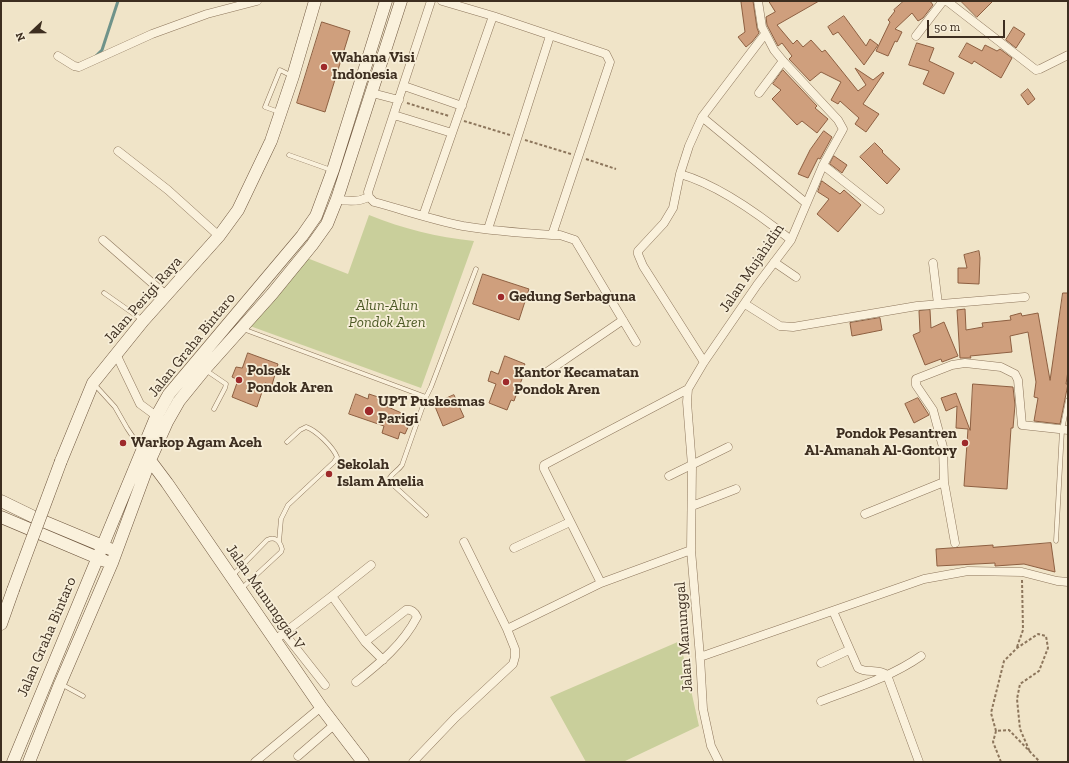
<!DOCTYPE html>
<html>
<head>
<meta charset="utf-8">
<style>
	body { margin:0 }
	#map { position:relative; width:1069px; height:763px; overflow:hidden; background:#f0e4c8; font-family:"Zilla Slab",serif }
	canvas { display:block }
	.frame { position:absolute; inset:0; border:2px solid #3d2e20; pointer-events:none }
	.north { position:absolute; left:12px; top:12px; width:40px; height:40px; -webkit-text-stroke:3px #f7eed8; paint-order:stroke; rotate:248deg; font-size:11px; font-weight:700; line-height:16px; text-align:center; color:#3d2e20 }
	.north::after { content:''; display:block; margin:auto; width:14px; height:18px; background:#3d2e20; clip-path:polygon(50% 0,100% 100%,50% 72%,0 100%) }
	.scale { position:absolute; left:927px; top:20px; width:78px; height:18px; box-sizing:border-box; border:2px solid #3d2e20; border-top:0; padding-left:5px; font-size:12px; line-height:14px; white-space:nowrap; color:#3d2e20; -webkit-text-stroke:3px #f7eed8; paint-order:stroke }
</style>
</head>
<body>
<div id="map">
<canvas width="1069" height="763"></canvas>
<div class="frame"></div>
<div class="north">N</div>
<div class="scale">50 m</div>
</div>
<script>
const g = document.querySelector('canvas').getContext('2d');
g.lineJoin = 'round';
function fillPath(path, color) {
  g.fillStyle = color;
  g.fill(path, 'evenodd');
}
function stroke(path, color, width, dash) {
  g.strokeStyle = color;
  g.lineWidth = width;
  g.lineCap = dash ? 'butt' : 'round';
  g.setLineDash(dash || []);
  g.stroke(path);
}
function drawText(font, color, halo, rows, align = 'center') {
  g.font = font + ' "Zilla Slab",serif';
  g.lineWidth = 3.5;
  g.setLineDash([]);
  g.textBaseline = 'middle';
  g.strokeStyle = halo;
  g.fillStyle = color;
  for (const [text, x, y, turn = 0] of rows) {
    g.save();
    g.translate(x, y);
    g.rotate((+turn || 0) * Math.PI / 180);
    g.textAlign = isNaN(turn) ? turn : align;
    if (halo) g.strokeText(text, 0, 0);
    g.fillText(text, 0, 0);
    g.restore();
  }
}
fillPath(new Path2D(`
	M369,215C404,229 436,237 474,241L421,388L250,326L307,258L348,274Z
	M680,641L699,726L623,762H586L550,697Z`), '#c9cf9b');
stroke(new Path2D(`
	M96,56L102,50L118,1`), '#6f938a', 3);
const building = new Path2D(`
	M749,1H753L757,28L759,33L752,42L746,47L738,37L745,32L741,2Z
	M769,1H819L777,25L793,44L797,40L803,47L811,40L822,52L825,50L858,91L866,85L855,68L873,80L883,72L884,73L863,104L879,114L866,132L855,124L859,118L840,101L838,104L831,100L841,82L821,72L810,81L789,59L792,56L782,43L778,46L767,25L766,17L775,12Z
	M904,1H930L933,5L923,18L918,21L912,13L895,29L902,32L897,42L895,41L888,56L876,51L890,22L888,20L895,11L894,10Z
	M961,1H993L977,17Z
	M844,16L866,46L870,39L878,45L864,65L838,32L833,35L828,27Z
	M322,22L350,31L325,112L297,103Z
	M1014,27L1025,34L1016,48L1006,40Z
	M917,43L934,48L929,61L954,73L944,94L923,84L929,71L909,65Z
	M967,43L982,51L985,45L997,51L1000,49L1012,58L1001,78L974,61L972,64L959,57Z
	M783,70L817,106L815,108L828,119L817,133L802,121L797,125L772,99L781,90L773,84Z
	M1028,89L1035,99L1028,105L1021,95Z
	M824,131L832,137L820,159L818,158L808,178L798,174L810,150Z
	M875,143L883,151L882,152L900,169L887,184L860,157Z
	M834,156L847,165L842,173L830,164Z
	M822,181L840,194L844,190L861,205L838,232L817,214L829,199L818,192Z
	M979,251L980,258L979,284L958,283V268H967L964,255Z
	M483,274L529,289L519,320L473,304Z
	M1063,293H1068V371L1066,384H1068L1060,424L1034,421L1038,398L1034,397L1036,382L1028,332L1010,336L1012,352L970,356L971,358H960L957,310L965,309L966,330L983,327L982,323L1011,320L1010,316L1021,313L1022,316L1038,313L1050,380Z
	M930,310L931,328L944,322L958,356L942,362L941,359L925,365L913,335L920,332L919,311Z
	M880,318L882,330L852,336L850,323Z
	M248,353L278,364L272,385L265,383L257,407L232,397L238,380L232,377L236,367L242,368Z
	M505,356L525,364L520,375L523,376L514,401L511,400L507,410L489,403L496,384L488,381L491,371L498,374Z
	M973,384L1013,387L1015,405L1013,428H1011L1007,489L964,486L968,429L956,428L957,406L946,411L941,398L956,393L970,430Z
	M356,394L368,399L369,394L381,398L379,403L406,415L403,423L409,425L405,434L400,432L398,439L382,433L384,426L349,414Z
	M454,395L464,417L443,426L434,404Z
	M918,398L929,415L914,423L905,404Z
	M1051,543L1055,572L1024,564L995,566V563L937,566L936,549L993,545V547Z`);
fillPath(building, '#cf9f7d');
stroke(building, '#8d5f41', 1);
const lane = new Path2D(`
	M279,112L265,107L280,70L292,76
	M289,155L331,170
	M104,293L141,319
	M243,329L426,397
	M207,371L226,384L225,388L214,409
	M95,385L115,407L127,428L141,449
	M426,515L391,483L389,479C393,472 398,471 402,465L426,397L431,387L476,269
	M1056,541L1062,430L1068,400
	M279,542L281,519L288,505L334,462L337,457C333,447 316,430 306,427L300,430L287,442
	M233,575L267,540C275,536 280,541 282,549L281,552L241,589
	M61,684L83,696`);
const street = new Path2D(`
	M431,1L368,192L369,197L374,202C404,210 433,220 463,226C493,231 522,233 552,235L610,62L606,54L493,16L442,1
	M947,1L1036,70L1040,69L1068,55
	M916,36L943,1
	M58,56L74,66L79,67L152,34L207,14L257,1
	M404,86L462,106
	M372,93L399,100
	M759,93L783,61
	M394,115L452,133
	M702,117L806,203
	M118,151L168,190L219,236
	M823,165L880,210
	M680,174C719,185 760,215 791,240
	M337,199C349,202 358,202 369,197
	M423,216L493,16
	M488,229L550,36
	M552,235H560L575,240L636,342
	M103,240L167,296
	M774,262L796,277
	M933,263L938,304
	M745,304L780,326L793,327L917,306L1025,297
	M116,354L140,404L159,418
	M704,362L643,266L638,254V251L664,223L673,208L680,174L689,146L702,117L765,34
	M544,374L623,320
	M669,476L728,447
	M944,482L955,543
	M692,506L736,489
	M865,514L944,482L943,447L933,410L916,385V379L952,365L965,363L1001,367L1015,374L1018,380L1022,425L1068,430
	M514,548L570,522
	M601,583L544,469V465L688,389
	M332,596L365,642L383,660
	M833,611L858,668C867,674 877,668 887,675L919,762
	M507,629L601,583L691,550
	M284,633L325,685
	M275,640L332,596L371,565
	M700,657L924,579L968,571L1022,572L1057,581L1068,582
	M821,663L849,650
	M356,682C380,663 403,644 417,617C415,612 411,609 406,610L365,642
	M821,701C855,688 891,677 921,656
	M298,756L334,725
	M255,762L321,707
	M413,762L455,718L513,664L515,657V649L507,629L464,542
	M719,762L711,746L703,709L700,657L691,550L692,466L687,402L688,389L704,362L757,285L791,240L823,165L843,129L838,120L783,61L774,50L762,27L758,1`);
const secondary = new Path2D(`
	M146,455L167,483L321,707L363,762
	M61,461L93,383L143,321L219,236L238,210L271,141L293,76L315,1
	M1,501L38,519L110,549
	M1,517L105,561
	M1,624L13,590
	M13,762L156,417L169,394L302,236L316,216L333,170L386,1
	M29,762L60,684L112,563L150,460L167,422L179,401L205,369L272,294L312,245L327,224L337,199L401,1`);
stroke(lane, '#8d765c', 5);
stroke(street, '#8d765c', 9);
stroke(secondary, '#6f573f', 13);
stroke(new Path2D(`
	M407,103L449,116
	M464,121L510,135
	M525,140L571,154
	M586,159L616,169
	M1017,647L1023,630L1022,580
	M996,731L991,713L1004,661L1017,648L1038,634L1046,636L1048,648L1039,671L1020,684L1017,699L1020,729L1030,752
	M1001,762L993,742L996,731L1009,730L1040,762`), '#8d765c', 2, [3, 2]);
stroke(lane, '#faf1dc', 4);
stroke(street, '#faf1dc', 8);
stroke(secondary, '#faf1dc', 12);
const secondaryBridge = new Path2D(`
	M13,590L61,461`);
stroke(secondaryBridge, '#6f573f', 13, []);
stroke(secondaryBridge, '#faf1dc', 12);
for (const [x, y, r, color] of [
	[324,67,4,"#9e2a2b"],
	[501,297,4,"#9e2a2b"],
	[239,380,4,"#9e2a2b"],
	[506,382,4,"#9e2a2b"],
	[369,411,5,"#9e2a2b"],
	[123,443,4,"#9e2a2b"],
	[965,443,4,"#9e2a2b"],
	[329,474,4,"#9e2a2b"]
]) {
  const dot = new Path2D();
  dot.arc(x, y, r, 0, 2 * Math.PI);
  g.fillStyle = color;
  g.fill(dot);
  stroke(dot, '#f7eed8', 1.5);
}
drawText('bold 15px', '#3d2e20', '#f7eed8', [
	["Wahana Visi",332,58],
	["Indonesia",332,75],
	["Gedung Serbaguna",509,297],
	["Polsek",247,371],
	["Pondok Aren",247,388],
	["Kantor Kecamatan",514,373],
	["Pondok Aren",514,390],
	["UPT Puskesmas",378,402],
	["Parigi",378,419],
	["Pondok Pesantren",957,434,"right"],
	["Al-Amanah Al-Gontory",957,451,"right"],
	["Warkop Agam Aceh",131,443],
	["Sekolah",337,465],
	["Islam Amelia",337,482]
], 'left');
drawText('15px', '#3d2e20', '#f7eed8', [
	["Jalan Mujahidin",752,268,-56],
	["Jalan Perigi Raya",143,300,-49],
	["Jalan Graha Bintaro",192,345,-51],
	["Jalan Mununggal V",265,597,55],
	["Jalan Graha Bintaro",47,637,-67],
	["Jalan Manunggal",684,637,-94]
]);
drawText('italic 15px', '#4d5a26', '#f7eed8', [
	["Alun-Alun",387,306],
	["Pondok Aren",387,323]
]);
</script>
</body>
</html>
